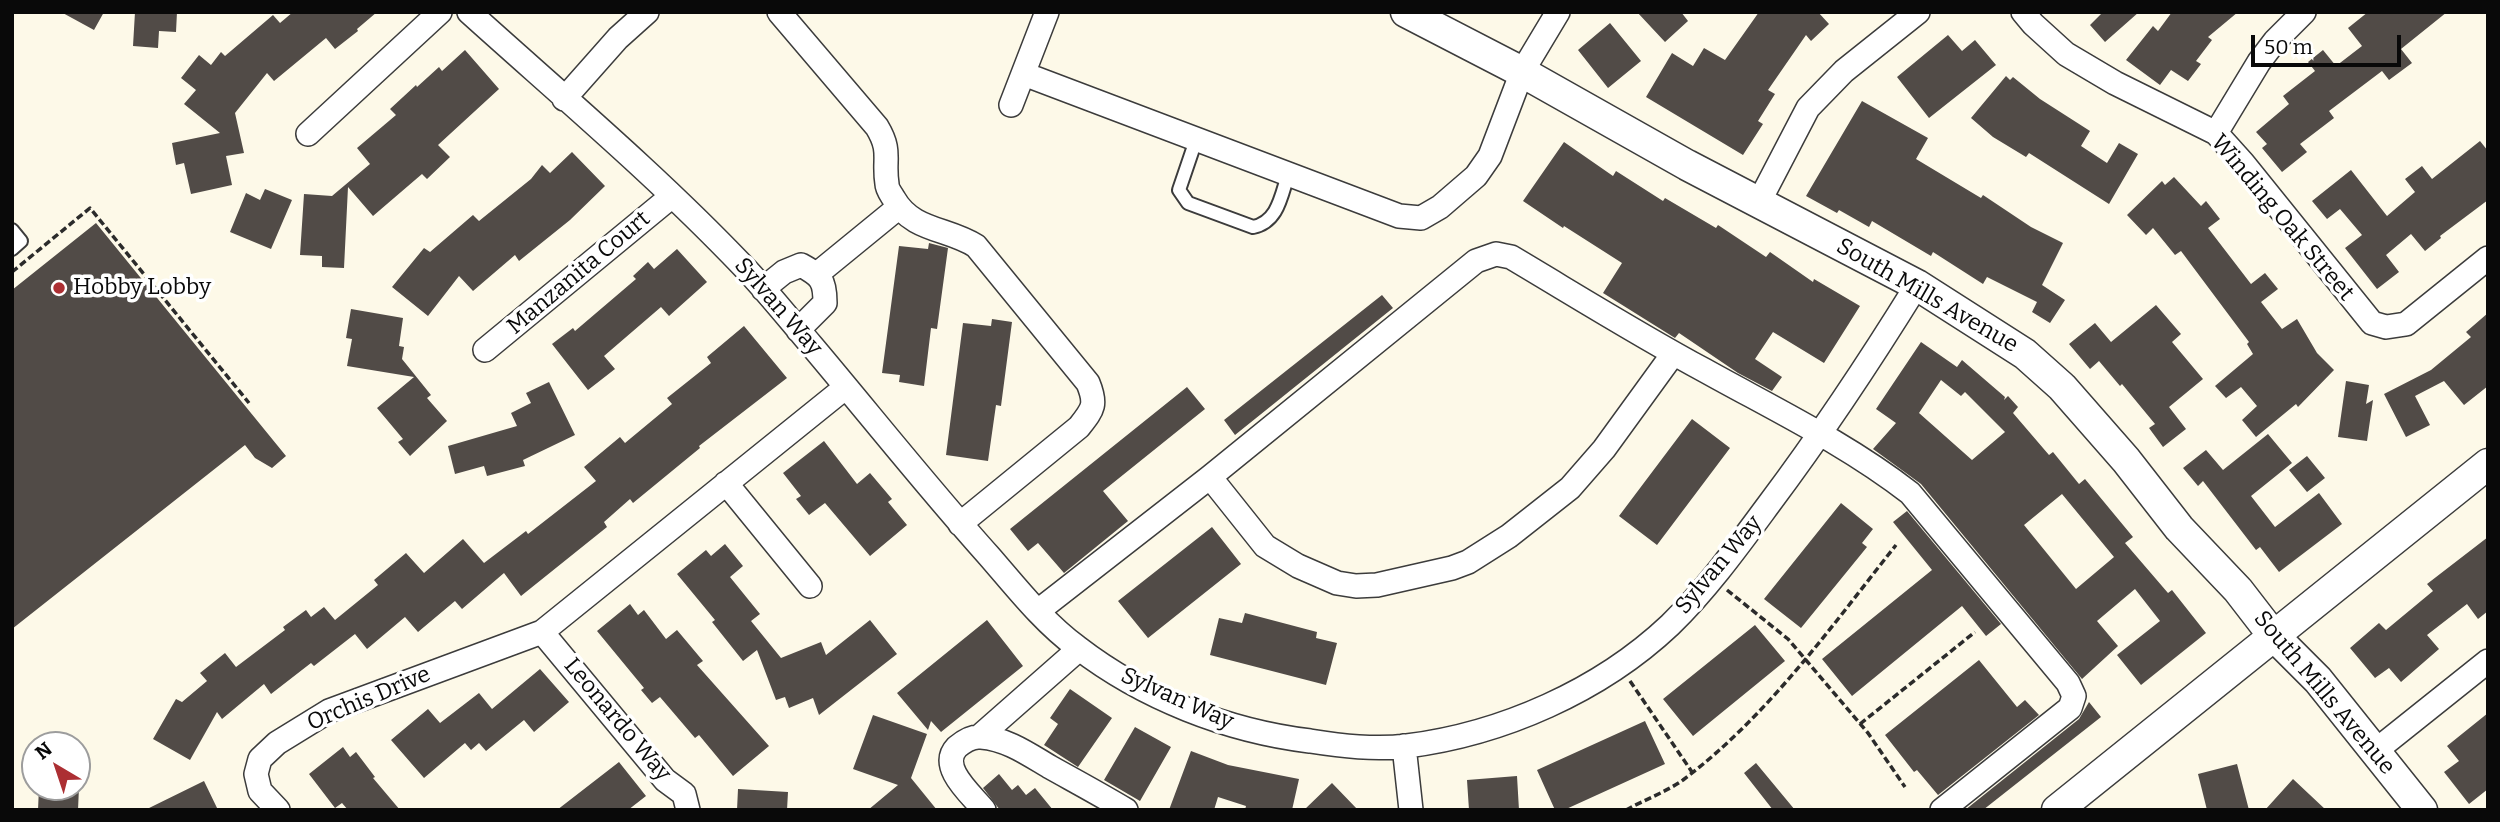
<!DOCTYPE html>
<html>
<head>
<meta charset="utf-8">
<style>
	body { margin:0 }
	#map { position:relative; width:2500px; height:822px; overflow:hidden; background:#fdf9e8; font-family:Bitter,serif }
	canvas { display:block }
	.frame { position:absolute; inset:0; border:14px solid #090909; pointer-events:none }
	.north { position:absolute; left:21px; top:731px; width:70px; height:70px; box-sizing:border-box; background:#fff; border:2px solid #9d9d9d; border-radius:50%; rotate:321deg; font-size:19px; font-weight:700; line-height:28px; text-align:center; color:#090909 }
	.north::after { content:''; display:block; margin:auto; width:24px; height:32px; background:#ac2f33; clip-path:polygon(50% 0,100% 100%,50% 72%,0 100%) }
	.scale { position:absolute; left:2251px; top:35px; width:150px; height:32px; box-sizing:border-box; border:4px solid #090909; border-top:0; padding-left:9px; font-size:21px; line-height:24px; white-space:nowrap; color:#090909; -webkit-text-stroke:5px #fff; paint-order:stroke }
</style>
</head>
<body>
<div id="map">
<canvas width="2500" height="822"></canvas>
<div class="frame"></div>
<div class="north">N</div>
<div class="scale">50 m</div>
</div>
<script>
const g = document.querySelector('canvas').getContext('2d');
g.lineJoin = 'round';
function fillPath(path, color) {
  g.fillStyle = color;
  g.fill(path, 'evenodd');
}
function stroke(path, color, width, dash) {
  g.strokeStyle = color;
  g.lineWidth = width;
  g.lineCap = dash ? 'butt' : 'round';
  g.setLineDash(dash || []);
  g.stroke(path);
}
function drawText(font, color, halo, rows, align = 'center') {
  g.font = font + ' Bitter,serif';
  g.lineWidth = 7;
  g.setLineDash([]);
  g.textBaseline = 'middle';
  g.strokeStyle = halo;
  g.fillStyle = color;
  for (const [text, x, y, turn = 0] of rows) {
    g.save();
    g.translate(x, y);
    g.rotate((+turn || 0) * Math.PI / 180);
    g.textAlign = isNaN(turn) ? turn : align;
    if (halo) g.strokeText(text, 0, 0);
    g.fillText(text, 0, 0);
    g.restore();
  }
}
fillPath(new Path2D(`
	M61,12H104L94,30Z
	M135,12H177L176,32L159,31L158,48L133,46Z
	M293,12H377L357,29L358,31L335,49L326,38L274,81L267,73L235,113L244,153L226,156L232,185L191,194L184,163L176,165L172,143L220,133L184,104L196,90L181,78L199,55L211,65L221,52L225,56L273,15L280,23Z
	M1637,12H1681L1688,21L1665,42Z
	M1759,12H1818L1829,24L1811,41L1806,35L1768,90L1775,94L1758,121L1763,124L1743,155L1646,97L1672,53L1693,66L1704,48L1725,60Z
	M2103,12H2139L2105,42L2090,25Z
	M2172,12H2238L2208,37L2212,40L2196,61L2201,64L2188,81L2171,70L2160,85L2126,60L2153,26L2158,31Z
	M2368,12H2447L2401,49L2412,63L2389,80L2382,71L2329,111L2334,118L2300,144L2307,152L2282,172L2262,148L2267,144L2256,132L2289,104L2283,96L2315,71L2308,62L2323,50L2336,66L2362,46L2348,28Z
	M1610,23L1641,61L1608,88L1578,50Z
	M1948,35L1962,51L1975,40L1996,65L1929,118L1897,77Z
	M465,50L499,89L438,145L450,157L427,179L422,174L373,216L348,187L344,268L322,267V256L300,255L304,194L332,196L370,164L357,148L396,115L390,109L416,85L417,87L439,67L442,71Z
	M2006,76L2010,80L2013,77L2040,99L2090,131L2081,146L2107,163L2119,143L2138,154L2109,204L2029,153L2026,157L1993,137L1971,118Z
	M1862,101L1928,138L1916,159L1981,198L1983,195L2031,227L2063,243L2042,285L2065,300L2050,323L2032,312L2037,302L1987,277L1983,284L1933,252L1931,256L1872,221L1869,227L1839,210L1837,213L1806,196Z
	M2480,141L2488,151V200L2440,236L2441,238L2425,251L2411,234L2386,255L2399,272L2377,289L2345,248L2362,235L2340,209L2327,219L2312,201L2351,170L2387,216L2415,192L2405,179L2422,166L2432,179Z
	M1564,142L1613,176L1616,171L1663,201L1665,198L1716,228L1718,225L1766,257L1770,252L1813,282L1814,279L1860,306L1824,363L1773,332L1755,359L1782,377L1772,391L1738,373L1679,333L1675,338L1603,293L1622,263L1564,226L1563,228L1523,201Z
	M572,152L605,186L570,220L519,261L515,255L473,291L459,276L428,316L392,287L424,248L430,252L473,215L479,221L531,179L542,165L550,173Z
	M2174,177L2201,206L2206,201L2220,219L2208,228L2251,284L2265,273L2278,289L2261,302L2282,329L2297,319L2317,353L2334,370L2298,407L2296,404L2256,437L2242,420L2257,406L2241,387L2226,398L2215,386L2253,354L2247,344L2249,342L2181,251L2175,255L2153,228L2146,235L2127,215L2162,181L2165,185Z
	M265,189L292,200L271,249L230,232L246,193L260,200Z
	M96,223L286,456L272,468L255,458L245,445L12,629V290Z
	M929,243L948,248L937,329L931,328L924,386L899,382L900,375L882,373L899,246L928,249Z
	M677,249L707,282L669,316L661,307L604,356L615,369L588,390L552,344L573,328L575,331L636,279L633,276L648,262L654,269Z
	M1382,295L1393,308L1235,435L1224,420Z
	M2156,305L2181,334L2172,342L2203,379L2169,407L2186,429L2163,447L2149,428L2155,424L2122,384L2120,386L2099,361L2090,369L2069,344L2095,323L2111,342Z
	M351,309L403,318L399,346L404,347L402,359L431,395L427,398L447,421L410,456L398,442L403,439L377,408L414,377L347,366L352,339L346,338Z
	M2488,313V386L2464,405L2444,381L2415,396L2430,425L2406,437L2384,394L2431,370L2471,337L2466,332Z
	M992,319L1012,322L1001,406L996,405L988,461L946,455L963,323L991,326Z
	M744,326L787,378L699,446L700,448L633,503L630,499L604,522L607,527L521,596L504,573L462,609L455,601L418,632L405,617L367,649L355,634L314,666L311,663L271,694L264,684L222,719L217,712L190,760L153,739L176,699L182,702L207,681L200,673L225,653L236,667L285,630L283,627L306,610L311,617L324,607L335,620L378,585L374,580L406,553L424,573L463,539L484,563L526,531L528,534L596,481L584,467L620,437L625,443L672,404L667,398L711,363L707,357Z
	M1921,342L1957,367L1962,360L2005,397L2004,400L2008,396L2018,407L2013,413L2049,455L2053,452L2079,484L2085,479L2133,537L2125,543L2168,593L2172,590L2206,633L2141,685L2117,655L2160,621L2135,589L2097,621L2118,646L2082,679L1921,484L1873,449L1896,423L1876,409ZM1941,380L1961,396L1965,392L2005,432L1972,460L1919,413ZM2062,494L2114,557L2076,589L2024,525Z
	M2346,381L2369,385L2366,404L2373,400L2367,441L2338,437Z
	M549,382L575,435L523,460L525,466L487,476L484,466L455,474L448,446L517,426L511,413L531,403L526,393Z
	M1187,387L1205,409L1103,491L1128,521L1064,573L1038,543L1028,551L1010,529Z
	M1692,419L1730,448L1657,545L1619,516Z
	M2268,434L2292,463L2251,496L2275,527L2319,493L2342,524L2279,572L2260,547L2256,550L2203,481L2198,486L2183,468L2206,450L2223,470Z
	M824,441L857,484L870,473L892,499L888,502L907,525L870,556L825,503L809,515L796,499L801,496L783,473Z
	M2307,456L2325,478L2307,492L2289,470Z
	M1841,503L1873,529L1862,543L1867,547L1801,628L1764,599Z
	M1907,511L2001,624L1986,636L1962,606L1852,696L1822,659L1932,570L1893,522Z
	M1212,527L1241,564L1148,638L1118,601Z
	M2488,537V611L2478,619L2467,604L2427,635L2439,649L2401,682L2389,668L2375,678L2350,648L2379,623L2386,630L2433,591L2427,584Z
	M725,544L743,566L730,577L760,614L751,621L781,658L821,642L826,655L870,620L897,654L819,715L813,698L789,708L785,697L776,700L757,650L743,661L712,622L715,620L677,574L706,550L711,556Z
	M630,604L638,615L644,610L666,639L677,630L703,661L697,665L769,746L733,776L699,735L695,738L660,697L652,703L641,690L644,688L597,631Z
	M1245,613L1317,632L1316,638L1337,643L1326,685L1210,655L1219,618L1242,623Z
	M987,620L1023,666L941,732L931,721L928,730L897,693Z
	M1755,625L1785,661L1693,736L1663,699Z
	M1979,660L2017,707L2025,700L2039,715L1938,795L1917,770L1914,772L1885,735Z
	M540,669L569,702L534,732L524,720L486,751L479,743L471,750L465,743L424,778L391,740L428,709L440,723L479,693L492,709Z
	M1070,689L1112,718L1078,767L1044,745L1058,724L1050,718Z
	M2089,702L2101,717L1983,810H1965L2079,719Z
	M2488,713V789L2469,804L2444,772L2459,761L2447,746Z
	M873,715L927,734L911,778L937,810H868L898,785L853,769Z
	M1645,721L1665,764L1564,810H1555L1537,770Z
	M1135,727L1171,747L1140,801L1104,780Z
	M343,747L350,757L356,752L375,777L373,778L400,810H348L342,803L335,808L309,774Z
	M1191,751L1228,765L1299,779L1292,810H1245L1246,806L1218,797L1214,810H1169Z
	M619,762L646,796L628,810H557Z
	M1756,763L1795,810H1773L1744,773Z
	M2237,764L2249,810H2207L2198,774Z
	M999,774L1012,790L1018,785L1026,795L1035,788L1053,810H1000L983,788Z
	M1517,776L1519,810H1469L1467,780Z
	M2293,779L2326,810H2265Z
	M204,781L218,810H145Z
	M1332,783L1358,810H1304Z
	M39,787H79L78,810H38Z
	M738,789L788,792L787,810H737Z`), '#514b47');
const service = new Path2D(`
	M1196,140L1179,190L1188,203L1253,227C1278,222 1281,196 1288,175
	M12,230L21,241L12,249`);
const minor = new Path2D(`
	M469,12C561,95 656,175 742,265C767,291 789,319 812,346C871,416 928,488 989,556C1016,587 1043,622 1077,647C1143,698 1227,731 1310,741C1342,746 1375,750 1407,746C1502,734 1600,691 1670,625C1707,589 1738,546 1769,504C1823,432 1870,361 1917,285
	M779,12L877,127C892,152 883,159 887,184C887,189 891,194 894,199C912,231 948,228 976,246L1088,383C1097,405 1093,409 1079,427L960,524
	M2023,12L2033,24L2066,54L2115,83L2216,133L2243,163L2372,323L2386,327L2406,324L2488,258
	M1024,74L1399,216L1421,218L1440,207L1476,176L1490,156L1522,72L1558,12
	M564,99L618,38L647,12
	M1011,105L1047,12
	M2216,133L2259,62L2275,41L2304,12
	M308,134L440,12
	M1759,202L1808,108L1844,71L1918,12
	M817,274L899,207
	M763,289L784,272L801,265C821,276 825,280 825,303L798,330
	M485,350L672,196
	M1210,477L1265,546L1298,566L1337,583L1356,586L1377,585L1452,568L1468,562L1509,536L1570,488L1604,449L1673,354
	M726,483L810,586
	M1038,611L1210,477L1476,261L1496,254L1511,257C1575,295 1639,335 1704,370C1774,409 1847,444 1910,493L2068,683L2074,696L2070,708L1942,810
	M542,632L665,780L684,794L688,810
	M979,737L1079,649
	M1404,746L1411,810
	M2374,752L2488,661
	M278,810L260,791L256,774L260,759L277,743L329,711L542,632L846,387
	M984,810C971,794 938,767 957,747C964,741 972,736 981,737C1007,739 1028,754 1050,767C1075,781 1101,795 1126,810`);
const tertiary = new Path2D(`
	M1406,12L1522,72L1687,165L1917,285L2025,354L2062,387L2126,460L2179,528L2238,590L2272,634L2318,680L2422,810
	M2057,810L2488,464`);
stroke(service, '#3c3c3c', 16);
stroke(minor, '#3c3c3c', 26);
stroke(tertiary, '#3c3c3c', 33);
stroke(new Path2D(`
	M12,272L90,208L249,403
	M1727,590L1788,639L1868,733L1905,787
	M1630,681L1692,772
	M1860,724L1975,632
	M1626,810C1644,800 1666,792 1683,780C1768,716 1831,627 1896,545`), '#2b2b2b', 3.5, [7, 3.5]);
stroke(service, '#fff', 12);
stroke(minor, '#fff', 23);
stroke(tertiary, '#fff', 30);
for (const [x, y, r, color] of [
	[59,288,7,"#ac2f33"]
]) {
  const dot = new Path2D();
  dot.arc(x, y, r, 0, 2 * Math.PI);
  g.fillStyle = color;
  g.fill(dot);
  stroke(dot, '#fff', 2.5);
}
drawText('23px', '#090909', '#fff', [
	["Winding Oak Street",2282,218,50],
	["Manzanita Court",579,273,-40],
	["South Mills Avenue",1927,296,30],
	["Sylvan Way",778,307,49],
	["Sylvan Way",1719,565,-50],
	["South Mills Avenue",2324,693,50],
	["Orchis Drive",369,699,-23],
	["Sylvan Way",1177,699,24],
	["Leonardo Way",617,720,50]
]);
drawText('23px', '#090909', '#fff', [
	["Hobby Lobby",73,288]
], 'left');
</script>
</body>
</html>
